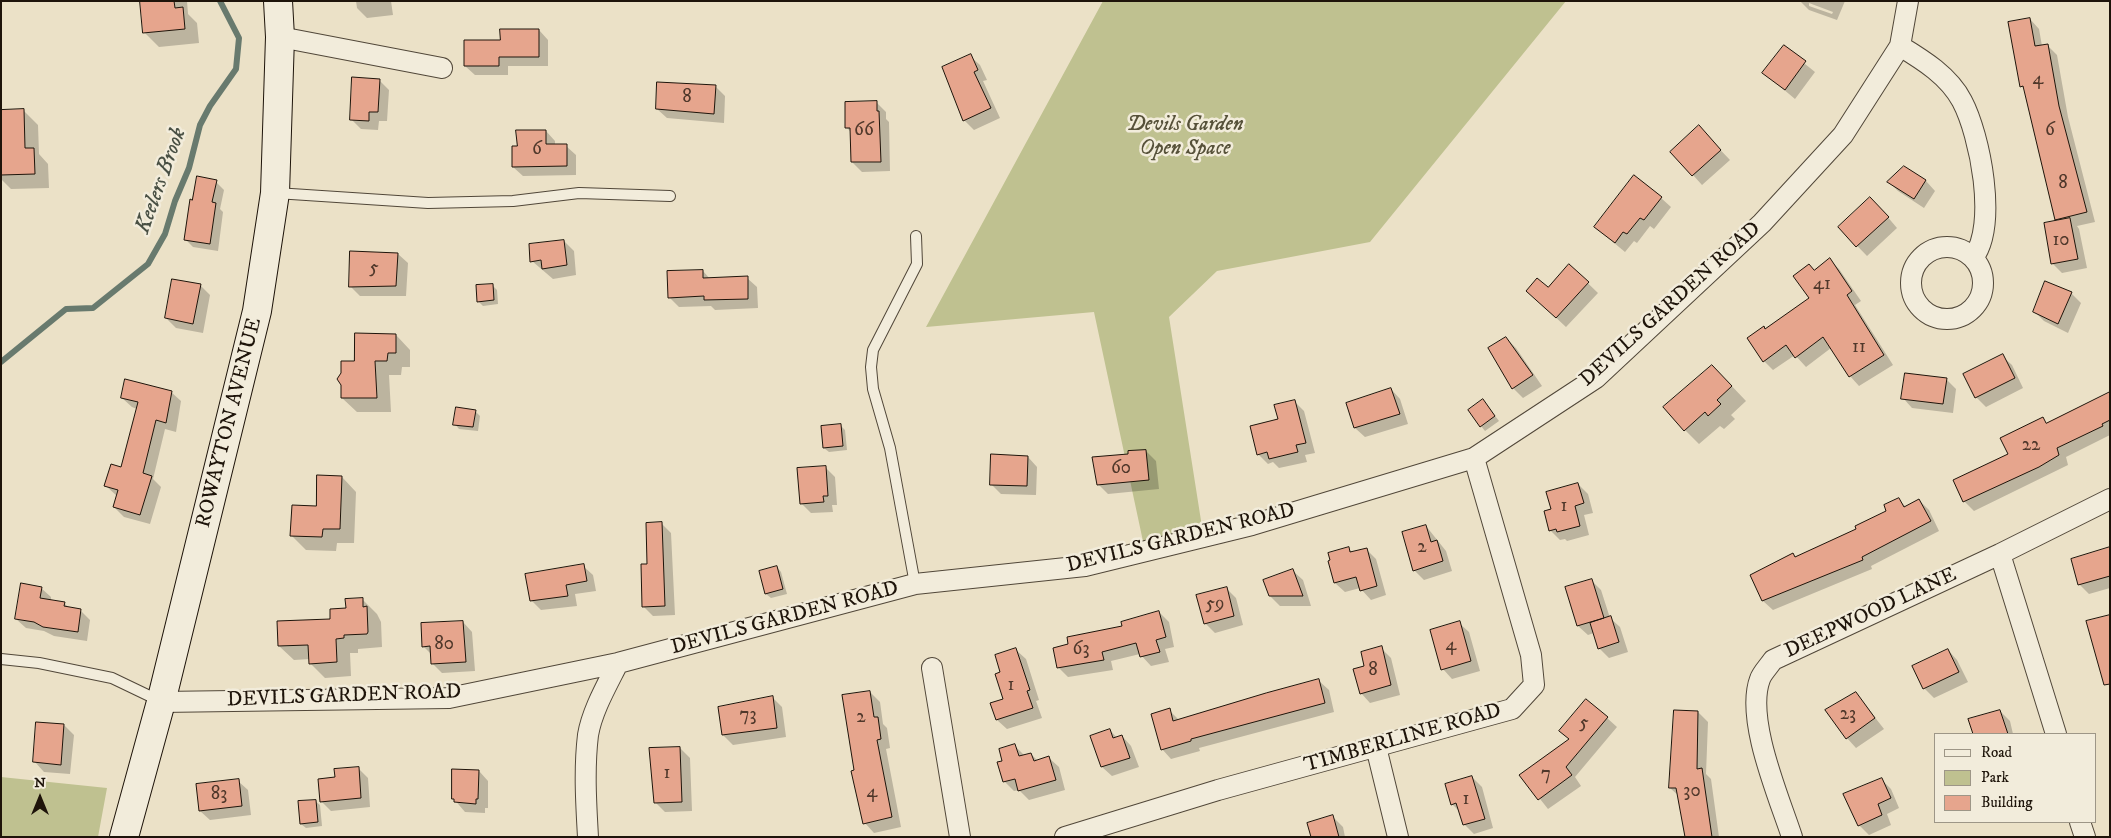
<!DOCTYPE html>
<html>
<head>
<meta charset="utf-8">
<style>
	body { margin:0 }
	#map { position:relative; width:2111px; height:838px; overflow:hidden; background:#ebe1c7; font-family:"IM FELL DW Pica",serif }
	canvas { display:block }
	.frame { position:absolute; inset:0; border:2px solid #1e140a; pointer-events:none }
	.legend { position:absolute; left:1934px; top:733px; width:162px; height:90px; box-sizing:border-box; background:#f2ecdb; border:1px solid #9d9687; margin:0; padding:6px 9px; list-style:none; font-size:15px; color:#1e140a }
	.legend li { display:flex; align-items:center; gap:10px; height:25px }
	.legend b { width:25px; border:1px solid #9d9687 }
	.north { position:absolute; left:15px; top:773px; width:50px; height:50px; -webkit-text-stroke:4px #f2ecdb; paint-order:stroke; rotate:0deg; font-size:14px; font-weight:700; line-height:20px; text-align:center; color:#1e140a }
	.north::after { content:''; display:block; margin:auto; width:18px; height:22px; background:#1e140a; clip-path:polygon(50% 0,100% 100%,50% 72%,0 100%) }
</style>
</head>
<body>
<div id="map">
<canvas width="2111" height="838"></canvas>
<div class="frame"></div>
<ul class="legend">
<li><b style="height:6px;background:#f2ecdb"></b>Road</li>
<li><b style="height:14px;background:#bfc190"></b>Park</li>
<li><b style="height:14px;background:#e6a58d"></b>Building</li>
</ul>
<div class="north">N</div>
</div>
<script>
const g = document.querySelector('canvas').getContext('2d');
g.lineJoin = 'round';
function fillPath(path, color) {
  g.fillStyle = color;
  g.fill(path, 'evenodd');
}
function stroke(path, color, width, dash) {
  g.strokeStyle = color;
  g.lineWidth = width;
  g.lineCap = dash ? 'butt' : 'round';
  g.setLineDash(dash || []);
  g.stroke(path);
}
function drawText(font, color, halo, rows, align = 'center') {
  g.font = font + ' "IM FELL DW Pica",serif';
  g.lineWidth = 5;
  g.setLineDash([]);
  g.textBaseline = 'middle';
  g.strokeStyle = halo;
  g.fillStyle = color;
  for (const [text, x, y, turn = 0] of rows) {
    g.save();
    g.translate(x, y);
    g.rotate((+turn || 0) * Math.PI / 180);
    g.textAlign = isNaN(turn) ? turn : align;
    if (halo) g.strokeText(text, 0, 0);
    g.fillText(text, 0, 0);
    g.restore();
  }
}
fillPath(new Path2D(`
	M1103,1H1566L1370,242L1217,271L1169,317L1202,527L1144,546L1094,312L926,327Z
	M1,777L107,788L98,837H1Z`), '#bfc190');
fillPath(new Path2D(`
	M141,1H187L188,14L197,23L199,43L159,47L144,32Z
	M356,1H391L393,15L367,18L357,8Z
	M1800,1H1845L1837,20L1809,10ZM1809,3L1833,12L1832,14L1809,6Z
	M2030,19L2039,29L2042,46L2047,45L2057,55L2068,117L2095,222L2077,226L2079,229L2087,268L2062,273L2052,263L2058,221L2026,90L2021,86Z
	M539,30L548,40V66H508V75H475L465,66L502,41Z
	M1784,47L1815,72L1795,99L1764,73Z
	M970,56L980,65L987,80L983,81L1000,118L974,130L964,120Z
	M379,80L389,90L387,121H379L378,130L361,129L351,119Z
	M715,86L725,96L724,123L667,118L657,109Z
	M876,102L886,112V119L889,122L890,171L862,172L852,162V133L847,128Z
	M23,110L38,125L39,154L48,164L49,188L11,189L1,179V111Z
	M546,131L555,141V146H566L576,155V175L523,176L513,167L518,147Z
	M1708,137L1730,160L1702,185L1693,175Z
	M1904,167L1926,181L1935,191L1924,208L1898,191L1889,182Z
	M216,182L224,190L220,209L223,212L218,251L193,247L185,239L193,201Z
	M1661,198L1671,207L1654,229L1650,226L1637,243L1634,241L1625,252L1595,227Z
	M1880,208L1897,228L1867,256L1839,227Z
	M564,241L574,251L576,275L553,279L532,261Z
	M398,254L408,263L406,296H360L351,287Z
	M1830,260L1839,269L1861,301L1855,305L1893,365L1859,386L1850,376L1831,348L1806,367L1795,355L1773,370L1764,361V328L1766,330L1811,298L1815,271Z
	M1569,265L1598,293L1566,327L1537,300Z
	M703,271L710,279L747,278L757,287L758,308L715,310L711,306L679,307L669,297Z
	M200,285L210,295L203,333L176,328L166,318Z
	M492,285L497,290L498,304L483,306L478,301Z
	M2071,293L2081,303L2068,333L2044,321L2034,311Z
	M396,335L410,350V367H402L401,375H389L391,412H357L342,398L355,363Z
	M1506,338L1516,348L1542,386L1523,398L1513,388Z
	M2002,356L2012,365L2023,388L1986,407L1976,397L1965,375Z
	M1946,379L1956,389L1953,413L1912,408L1903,398Z
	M1727,381L1746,401L1731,415L1735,419L1724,429L1720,426L1699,444L1685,430Z
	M1391,389L1400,399L1408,424L1365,437L1355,428L1347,403Z
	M171,392L181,401L176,432L165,429L153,479L161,487L150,524L124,517L114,507L117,496L106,486L122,469L137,409L132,407L122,398Z
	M2110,399V435L2066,457L2068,465L1974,511L1964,501L1955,481L2010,455L2043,419L2047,424Z
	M1483,400L1499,421L1485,431L1481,426Z
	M1294,401L1304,411L1315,453L1305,455L1307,462L1279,468L1273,462L1268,464L1258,454L1279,420Z
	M475,411L480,416L478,431L459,429L455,424Z
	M840,425L845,430L847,450L829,452L824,448Z
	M1146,451L1156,461L1159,489L1108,494L1098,484L1130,455Z
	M1028,457L1037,467L1036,495L1001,494L991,484Z
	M826,468L835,477L837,505H832L833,512L811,513L801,503Z
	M342,477L356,492L354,543H337L336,551L306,550L291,535Z
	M1578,484L1588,494L1593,513L1584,515L1589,535L1567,541L1565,539L1560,540L1550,530L1552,510Z
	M1898,499L1906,507L1919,500L1929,510L1939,531L1871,566L1872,569L1773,610L1763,601L1752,575L1793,555L1796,558L1858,530L1888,511Z
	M661,523L671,533L675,615L653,616L643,606L649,565Z
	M1426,526L1446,551L1452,571L1424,580L1415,571L1404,533Z
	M1348,548L1353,553L1366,549L1376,559L1386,595L1371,600L1360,588L1345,592L1335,583Z
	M2110,550V588L2089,594L2079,584Z
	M583,566L593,575L596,591L575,594L577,606L541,610L531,600Z
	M777,567L781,572L787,594L771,598L766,594Z
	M1293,571L1303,580L1311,606H1280L1270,596Z
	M1591,580L1601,590L1610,618L1620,627L1628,652L1609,658L1599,648L1594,633L1588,635L1578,626Z
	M41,588L51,597V601L64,603L70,609L80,610L90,620L87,641L54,636L44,631L26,628L16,619Z
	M1226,588L1236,598L1243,625L1215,633L1205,623Z
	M362,599L377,614L381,622L382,647L358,649V653H350L351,676L325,678L310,663V659L294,660L279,646L332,620Z
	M1159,612L1169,622L1174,647L1165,649L1169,662L1151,666L1140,654L1111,661L1113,670L1068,677L1058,667L1123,627Z
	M463,622L472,632L475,671L442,673L432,663V655L424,647Z
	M1459,623L1469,632L1480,671L1452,679L1443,669Z
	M1381,648L1391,658L1400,695L1370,703L1361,693L1366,666Z
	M1016,650L1026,659L1039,700L1036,701L1042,718L1007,729L997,720L992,704L1005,699L1002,673Z
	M1948,650L1957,660L1968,682L1934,698L1924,688Z
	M1319,681L1329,690L1334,712L1199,748L1200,751L1171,759L1162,749L1169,710L1179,720Z
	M870,692L880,702L883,724L887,728L890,748L886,749L901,827L874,833L865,823L855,771Z
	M1856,693L1884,729L1856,748L1847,738Z
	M772,697L782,707L786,737L733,745L723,735Z
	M2000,711L2010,721L2013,734H1974L1970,720Z
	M1698,712L1708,722L1706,774L1711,779L1719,837H1694L1679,796L1670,788Z
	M1607,718L1617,727L1575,777L1581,786L1548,809L1521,775L1570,740L1561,731Z
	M64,725L74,735L70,774L44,772L35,762Z
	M1110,730L1117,738L1122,736L1131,746L1139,767L1112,776L1102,767L1092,737Z
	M1015,746L1025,756L1031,754L1038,761L1049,758L1059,767L1065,790L1029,800L1019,790L1014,791L1004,781V762Z
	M680,748L690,758L692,811L665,812L655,802L650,749Z
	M358,768L368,778L370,807L331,811L321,801L336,778Z
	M479,771L488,781V808H485V813L465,812L453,798Z
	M1472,777L1482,787L1493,828L1474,834L1464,824L1460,812L1452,804Z
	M1881,779L1891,789L1899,808L1887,814L1891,825L1869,835L1859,825Z
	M238,781L248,790L251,815L210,820L200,811Z
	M315,801L320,805L322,826L306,828L301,824Z
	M1333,817L1343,827L1345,837H1312Z`), '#0003');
stroke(new Path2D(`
	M1,362L66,309L93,308L148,264L165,234L175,201L189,168L200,125L210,106L236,69L239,38L220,1`), '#687a6e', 6);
const building = new Path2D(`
	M140,1H174L175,8L183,7L185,29L143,33Z
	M2030,18L2035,46L2048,44L2059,106L2087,212L2055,220L2023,86L2020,87L2008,22Z
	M500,29H539V57H499V66H464V40H500Z
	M1784,45L1806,61L1785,90L1762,73Z
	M971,54L978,70L974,72L991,108L963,121L942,67Z
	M352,77L380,79L378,112H369V121L350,120Z
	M657,82L716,85L714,114L656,109Z
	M877,101V111H879L881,162H851L850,128H845V102Z
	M24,109L25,148H34L35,174L1,175V110Z
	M1699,125L1721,150L1692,176L1670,152Z
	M516,130H546V144H567V166L512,167V146H517Z
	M1904,166L1926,180L1914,199L1887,182Z
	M1634,175L1662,197L1644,220L1640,218L1627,234L1623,232L1615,243L1594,227Z
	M197,176L217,180L212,202L216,203L210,244L184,240L190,199L192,200Z
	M1870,197L1889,217L1856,247L1838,227Z
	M2070,218L2078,259L2051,264L2044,223Z
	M564,240L567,265L542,269L541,260L530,262L529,244Z
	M350,251L398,253L396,286L349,287Z
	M1830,258L1852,291L1847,295L1884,355L1849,377L1823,337L1795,358L1786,345L1763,362L1747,338L1764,326L1765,329L1809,298L1793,276L1809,264L1814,270Z
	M1569,264L1589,282L1556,318L1526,291L1537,278L1548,287Z
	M703,270V278L748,276V299L704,300V296L668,298L667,271Z
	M172,279L201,284L193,324L165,318Z
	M2045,281L2072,292L2058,324L2033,312Z
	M493,284L494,300L477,302L476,285Z
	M355,333L396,334V353H388L387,361H375L377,398H341V385L337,379L341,373V361H354Z
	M1506,337L1533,375L1512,389L1488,348Z
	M2003,354L2015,378L1975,398L1963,374Z
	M1712,365L1732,386L1717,400L1721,404L1708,416L1705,412L1684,431L1663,407Z
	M1905,373L1947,378L1943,404L1901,399Z
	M125,379L172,391L166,423L156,420L143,473L152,476L140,515L113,507L118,490L104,486L111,464L121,467L138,402L121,398Z
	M1391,388L1400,414L1354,428L1346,403Z
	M2110,392V420L2102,424L2103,426L2057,448L2059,455L2039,467L1963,502L1953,480L2008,454L2000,438L2043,417L2046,423Z
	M1483,399L1495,416L1480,427L1468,410Z
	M1295,400L1306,443L1296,445L1298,452L1269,459L1267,452L1257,455L1250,426L1278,419L1274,405Z
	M456,407L476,410L473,427L453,425Z
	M841,424L843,446L823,448L821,426Z
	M1146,450L1149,480L1097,485L1092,457L1128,454V451Z
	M991,454L1028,456L1027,486L990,485Z
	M826,466L828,496H823L824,502L800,504L797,468Z
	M317,475L342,476L340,529H323L322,537L290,536L292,505L316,506Z
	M1578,483L1584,503L1575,506L1580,526L1557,532L1556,529L1549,531L1544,511L1551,509L1546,492Z
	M1899,498L1904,507L1919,499L1931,521L1862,557L1863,560L1762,601L1750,575L1793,553L1795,557L1856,529L1855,526L1886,511L1884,505Z
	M662,522L665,606L642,607L641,564H647L646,523Z
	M1426,525L1431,542L1437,540L1443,561L1413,571L1402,532Z
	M1349,547L1350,552L1367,548L1377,586L1360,591L1356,577L1334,583L1328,561L1330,560L1328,553Z
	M2110,547V576L2078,585L2071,559Z
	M584,564L587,581L566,585L568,596L530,601L525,574Z
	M777,566L783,589L765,594L759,571Z
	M1293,569L1303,596H1269L1263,580Z
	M1592,579L1604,618L1577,626L1565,587Z
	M21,583L42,587L40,598L65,602L64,606L81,609L78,632L43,627L34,622L15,619Z
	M1227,587L1234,616L1204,624L1196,595Z
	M363,598V607L367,606L368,632L367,634L344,635V638L336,639L337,662L309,664L308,645L278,646L277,621L330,619V609L346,608L345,599Z
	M1159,611L1166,637L1156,640L1160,652L1140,657L1136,643L1102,652L1104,660L1057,668L1053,648L1068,644L1067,637L1122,626L1121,622Z
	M2110,615V684L2104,685L2086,621Z
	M1611,616L1619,642L1598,649L1590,623Z
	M463,621L466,662L431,664L430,646L422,647L421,623Z
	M1460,621L1471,661L1441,670L1430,630Z
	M1382,646L1391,685L1360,694L1353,669L1364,666L1361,652Z
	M1016,648L1030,690L1027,691L1033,708L996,720L990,703L1003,699L995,674L1000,672L995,655Z
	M1948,649L1959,672L1923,689L1912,666Z
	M1319,679L1325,703L1191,739V741L1161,750L1151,714L1170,708L1173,721L1266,693Z
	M870,691L874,717H878L881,739L877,740L892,817L863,824L851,771L854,770L842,695Z
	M1856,692L1875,718L1846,739L1825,710Z
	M773,696L777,728L722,735L718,707Z
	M1586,699L1608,717L1566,767L1572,775L1538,800L1519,775L1569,739L1559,731Z
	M1674,710L1698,711L1697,769L1702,768L1712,837H1685L1676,788H1669Z
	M2000,710L2008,734H1973L1968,719Z
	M36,722L64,724L61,765L33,762Z
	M1110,729L1113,738L1122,735L1130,758L1101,767L1090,736Z
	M1015,744L1019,756L1031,753L1034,761L1049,756L1056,780L1018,791L1015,779L1003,782L997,762L1002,761L999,749Z
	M680,747L682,802L654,803L649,748Z
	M359,767L361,798L320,802L318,779L335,777L334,769Z
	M452,769L479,770L478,799H476V804L454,802V799H452Z
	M1472,776L1485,819L1463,825L1456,803L1451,805L1445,784Z
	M1882,778L1891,798L1878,804L1882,815L1858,826L1843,794Z
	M239,779L242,806L199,811L196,784Z
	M316,800L318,822L300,824L298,801Z
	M1333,815L1339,837H1311L1307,823Z`);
fillPath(building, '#e6a58d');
stroke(building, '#1e140a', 1);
const lane = new Path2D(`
	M276,193L428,203L513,201L579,193L670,196
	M915,584L890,448L873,389L871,367L873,350L917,264L916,236
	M1,659L39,663L112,678L160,701`);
const street = new Path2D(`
	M280,37L442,68
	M1900,46C1923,60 1949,76 1962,101C1980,135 1998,225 1973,258
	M1911 283a36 36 0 1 1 72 0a36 36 0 1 1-72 0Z
	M2000,554L2056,734
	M932,668L960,837
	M161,702L449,698L618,663L915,584L1085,566L1252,525L1474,458L1596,378L1762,223L1843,135L1900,46L1908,1
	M1376,747L1398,837
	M2080,822L2085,837
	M588,837C586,803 584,768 588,735C592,711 607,685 618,663
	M1065,837L1218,790L1512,709L1534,685L1531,655L1474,458
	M1792,837C1779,797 1745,719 1760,679C1762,673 1769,666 1773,660L2000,554L2110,499`);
const secondary = new Path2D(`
	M124,837L161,702L257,311L275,193L280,37L278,1`);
stroke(lane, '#514739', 12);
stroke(street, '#514739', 22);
stroke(secondary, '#1e140a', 30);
stroke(lane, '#f2ecdb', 10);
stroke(street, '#f2ecdb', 20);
stroke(secondary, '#f2ecdb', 28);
drawText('19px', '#50382b', null, [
	["4",2038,80],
	["8",687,98],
	["66",864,131],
	["6",2050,131],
	["6",537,150],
	["8",2063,184],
	["10",2061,241],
	["5",374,269],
	["41",1822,285],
	["11",1859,348],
	["22",2031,446],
	["60",1121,469],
	["1",1564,507],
	["2",1422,548],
	["59",1215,605],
	["80",444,645],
	["4",1451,646],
	["63",1081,650],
	["8",1373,671],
	["1",1011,686],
	["23",1848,715],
	["73",748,716],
	["2",861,718],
	["5",1584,724],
	["1",667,774],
	["7",1546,775],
	["30",1692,792],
	["4",872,793],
	["83",219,795],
	["1",1466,800]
]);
drawText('italic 21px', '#565139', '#f2ecdb', [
	["Devils Garden",1185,126],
	["Open Space",1185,150]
]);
drawText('21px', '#1e140a', '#f2ecdb', [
	["DEVILS GARDEN ROAD",1671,305,-42],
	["ROWAYTON AVENUE",230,423,-76],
	["DEVILS GARDEN ROAD",1181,539,-14],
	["DEEPWOOD LANE",1871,614,-25],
	["DEVILS GARDEN ROAD",785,619,-15],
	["DEVILS GARDEN ROAD",344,697,-2],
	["TIMBERLINE ROAD",1403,739,-16]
]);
drawText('italic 22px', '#495044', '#f2ecdb', [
	["Keelers Brook",162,181,-70]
]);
</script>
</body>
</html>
